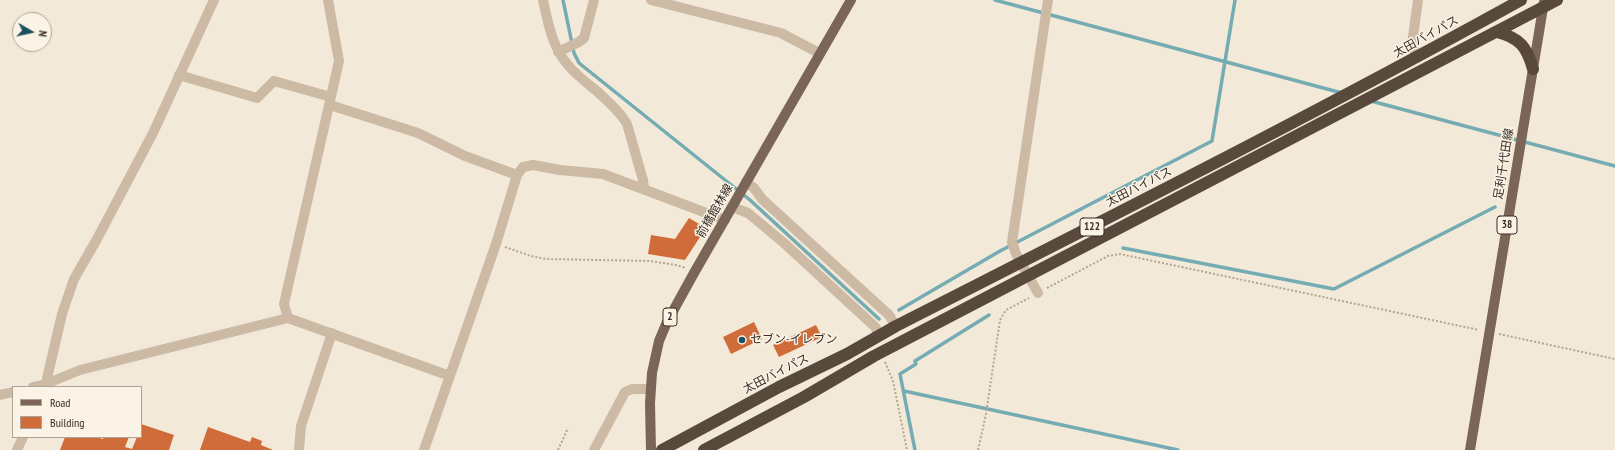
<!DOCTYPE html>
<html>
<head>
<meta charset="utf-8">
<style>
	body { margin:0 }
	#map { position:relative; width:1615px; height:450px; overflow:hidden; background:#f3e9d9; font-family:"PT Sans Narrow",sans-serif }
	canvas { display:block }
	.legend { position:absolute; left:12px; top:386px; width:130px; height:52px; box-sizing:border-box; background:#fbf3e5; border:1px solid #ada499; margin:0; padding:5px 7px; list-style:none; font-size:12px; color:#372d26 }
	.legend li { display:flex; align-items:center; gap:8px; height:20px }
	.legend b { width:20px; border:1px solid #ada499 }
	.north { position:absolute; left:12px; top:12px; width:40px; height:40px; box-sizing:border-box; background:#fbf3e5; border:1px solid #ada499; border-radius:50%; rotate:99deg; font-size:11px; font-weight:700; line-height:16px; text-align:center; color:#372d26 }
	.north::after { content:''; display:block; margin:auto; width:14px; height:18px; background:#18525c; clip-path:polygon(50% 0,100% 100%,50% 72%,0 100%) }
</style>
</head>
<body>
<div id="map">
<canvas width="1615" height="450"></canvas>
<ul class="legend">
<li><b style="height:5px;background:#7a6556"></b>Road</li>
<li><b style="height:11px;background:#d06b3a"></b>Building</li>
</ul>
<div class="north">N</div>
</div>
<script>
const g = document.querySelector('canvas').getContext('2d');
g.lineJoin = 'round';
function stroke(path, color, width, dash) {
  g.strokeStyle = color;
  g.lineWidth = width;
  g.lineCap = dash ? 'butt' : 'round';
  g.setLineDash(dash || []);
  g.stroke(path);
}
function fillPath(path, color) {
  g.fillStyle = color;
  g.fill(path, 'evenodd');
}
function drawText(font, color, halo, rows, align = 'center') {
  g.font = font + ' "PT Sans Narrow","Noto Sans JP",sans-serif';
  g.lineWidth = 3;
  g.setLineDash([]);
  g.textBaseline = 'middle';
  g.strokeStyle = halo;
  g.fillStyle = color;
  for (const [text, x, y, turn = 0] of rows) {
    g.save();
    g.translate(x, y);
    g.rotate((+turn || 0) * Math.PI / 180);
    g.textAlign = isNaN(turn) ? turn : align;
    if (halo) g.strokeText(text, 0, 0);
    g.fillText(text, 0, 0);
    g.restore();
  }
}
stroke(new Path2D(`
	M563,0L574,53L579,63L750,200L879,319
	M995,0L1342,93
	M1371,101L1615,166
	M1123,248L1334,289L1495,207
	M899,310L1000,251L1212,141L1235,0
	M904,391L1178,450
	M915,450L900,374L916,364L915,361L989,315`), '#75abb3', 3.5);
fillPath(new Path2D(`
	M689,218L706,228L685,260L648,254L651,235L675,239Z
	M754,322L762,339L731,354L723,337Z
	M816,325L822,337L779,357L773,345Z
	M141,424L174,435L169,450H60L65,437H96L103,439L104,437H129L125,447L132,449L137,437H141Z
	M208,427L250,442L252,437L262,441L261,445L273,450H200Z`), '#d06b3a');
stroke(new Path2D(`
	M505,247L531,256L546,259L650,261L676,265L686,268
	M1047,288L1108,256L1120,254L1479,330
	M1499,334L1615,359
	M885,362L893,381L907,450
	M558,450L568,428
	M978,450L986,414L1000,320L1006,310L1029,298`), '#b8a48e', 2, [2, 2]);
stroke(new Path2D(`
	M543,0C548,23 552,47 568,65C576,75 588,84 598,92C608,102 620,111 627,124L643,180L644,188
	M651,0L781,33L819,53
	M558,52L579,42L584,38L594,0
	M1417,58L1412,44L1418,0
	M179,75L257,98L274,81L331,97
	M330,105L418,133L465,156L517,175
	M746,182L754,188L762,199L889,315L896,326
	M732,207L748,213L784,243L872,324L876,328L878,336
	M1038,293L1016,254L1012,242L1048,0
	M288,318L284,304L339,61L328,0
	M33,387L46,384L80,370L288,318L450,376
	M45,387L62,314L74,279L97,239L153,133L214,0
	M0,395L13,392
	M17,450L23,437
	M299,450L301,426L332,333
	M424,450L496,244L517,175L523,167L533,165L560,170L603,174L725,220
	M594,450L625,392L632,389H650`), '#ccbaa4', 10);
stroke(new Path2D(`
	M651,450L650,403L652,373L659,341L667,322L694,273L851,0
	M1470,450L1544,2`), '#7a6556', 10);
stroke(new Path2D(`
	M1497,32C1520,38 1527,47 1533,69
	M662,450L779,387L847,354L896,326C1106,219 1315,114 1521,0
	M704,450L804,397L874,356L1557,0`), '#59483c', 12);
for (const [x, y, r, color] of [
	[742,340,4,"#18525c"]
]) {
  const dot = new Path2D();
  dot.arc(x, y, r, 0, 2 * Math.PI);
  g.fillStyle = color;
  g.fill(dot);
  stroke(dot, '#fbf3e5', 1.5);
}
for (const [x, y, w] of [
	[1507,225,20],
	[1092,227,24],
	[670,317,14]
]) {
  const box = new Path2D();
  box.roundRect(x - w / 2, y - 9, w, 18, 3);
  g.fillStyle = '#fbf3e5';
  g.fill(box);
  stroke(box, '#372d26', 1);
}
drawText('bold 11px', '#372d26', null, [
	["38",1507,225],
	["122",1092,227],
	["2",670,317]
]);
drawText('12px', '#372d26', '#fbf3e5', [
	["太田バイパス",1426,37,-29],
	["足利千代田線",1504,164,-81],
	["太田バイパス",1139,187,-27],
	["前橋館林線",715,211,-60],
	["太田バイパス",776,374,-27]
]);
drawText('12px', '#372d26', '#fbf3e5', [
	["セブン-イレブン",750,340]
], 'left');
</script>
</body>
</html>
